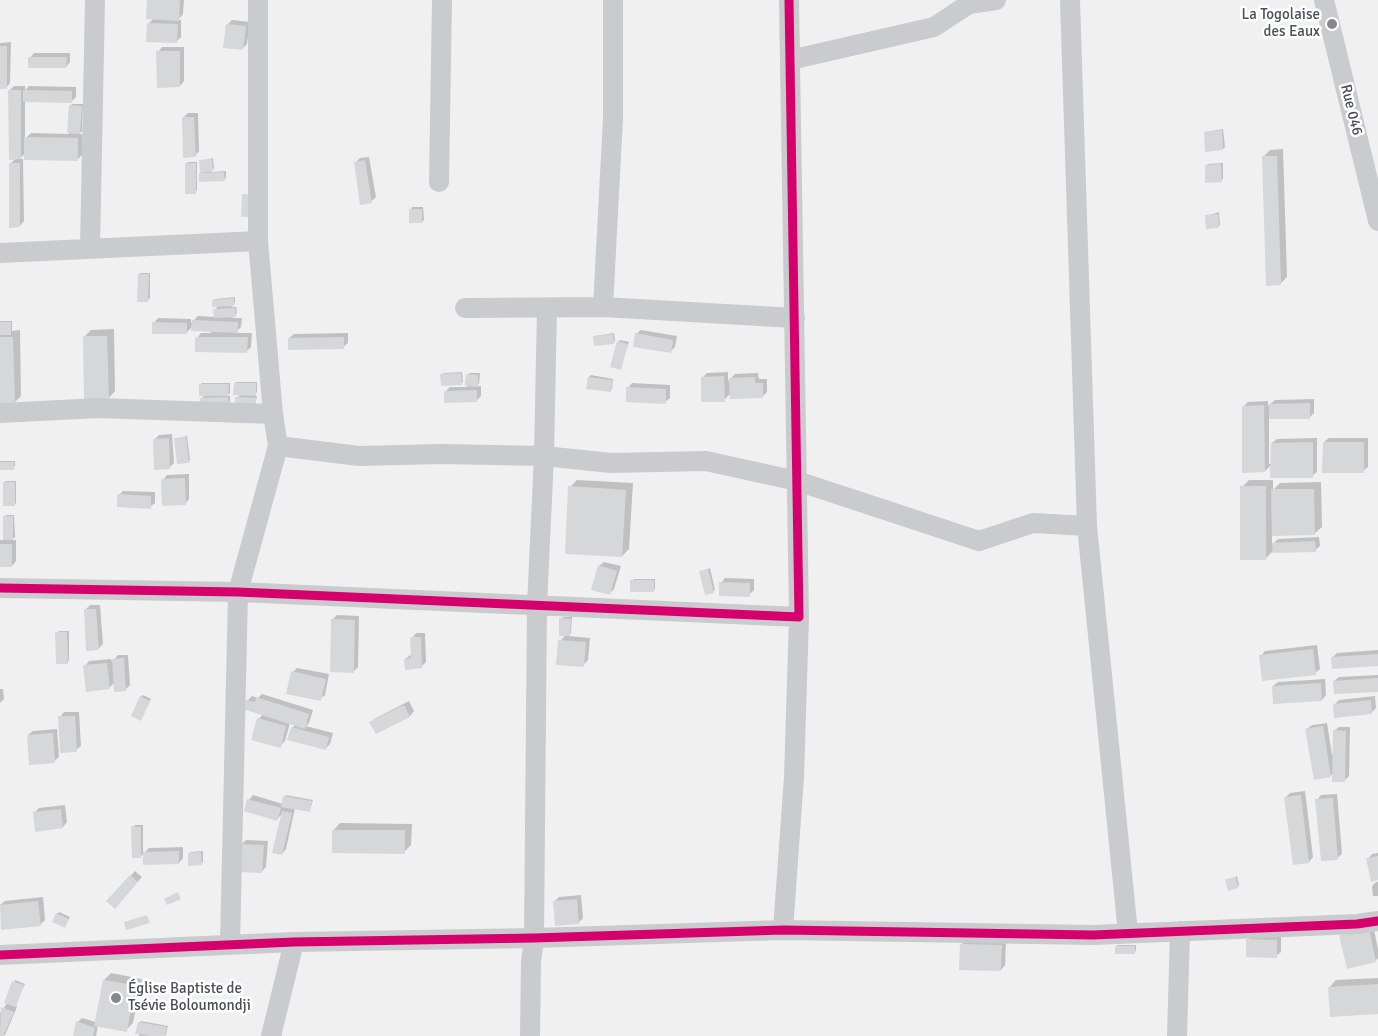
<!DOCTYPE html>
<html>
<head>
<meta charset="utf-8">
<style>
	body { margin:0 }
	canvas { display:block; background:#f0f0f0 }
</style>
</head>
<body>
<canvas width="1378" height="1036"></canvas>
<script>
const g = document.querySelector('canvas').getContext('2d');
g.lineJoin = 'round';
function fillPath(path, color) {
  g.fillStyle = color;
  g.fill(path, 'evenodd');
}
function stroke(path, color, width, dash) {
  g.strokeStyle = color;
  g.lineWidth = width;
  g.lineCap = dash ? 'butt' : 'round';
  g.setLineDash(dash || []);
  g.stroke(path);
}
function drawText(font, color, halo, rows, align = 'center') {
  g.font = font + ' Signika,sans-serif';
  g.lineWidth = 5;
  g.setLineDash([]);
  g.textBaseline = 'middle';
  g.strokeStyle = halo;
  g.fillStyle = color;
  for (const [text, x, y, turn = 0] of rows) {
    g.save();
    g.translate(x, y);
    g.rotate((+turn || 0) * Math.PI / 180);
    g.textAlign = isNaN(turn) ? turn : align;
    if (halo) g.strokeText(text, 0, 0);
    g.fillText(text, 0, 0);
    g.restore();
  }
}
fillPath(new Path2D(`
	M148,0H184L183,14L178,20H181V37L176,42L149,23L154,18Z
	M232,20L250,22L247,44L243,48L227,25Z
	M11,42L10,83L6,88H0V43Z
	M162,47H184V81L180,86L158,52Z
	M34,53H70V62L66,67L30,58Z
	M14,86H25V90L29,86L76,87V97L71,102L25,100V139L31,133L69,134L70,106L72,104H83L82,131L79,134H82V155L77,160L26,153L19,159H23L24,221L20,226L10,164L16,158L10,90Z
	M188,113H198L199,151L195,156L183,118Z
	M1223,129L1225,147L1223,149L1205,132Z
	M1283,149L1287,277L1280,284L1263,157L1270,150Z
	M369,157L376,197L372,201L355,163L360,158Z
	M213,158L214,168L211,172L226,171V178L224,179L201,181L200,161Z
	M188,162H197V190L195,192L186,164Z
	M1223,163V179L1221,180L1206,166L1208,164Z
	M412,207H423L424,220L422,222L411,209Z
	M1219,212L1220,225L1218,227L1206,216Z
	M141,273H150V298L148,300L139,274Z
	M235,297V303L231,307H236L237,313L232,318H242L241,327L235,333H252L251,347L247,351L197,338L201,333H211V331L193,326L186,333L154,323L158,318L191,319V323L198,316L215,317V310L219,305L214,300L215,299Z
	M0,321H12V331L20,330L21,396L14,403H0Z
	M114,329L115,391L108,399L84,337L91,330Z
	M641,330L677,336L675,347L670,352L636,334Z
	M348,333V343L343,347L289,338L294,334Z
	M614,333L615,341L613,343L595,336Z
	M620,340L629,342L620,369L618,342Z
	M462,372L463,382L461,383L442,374L444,373Z
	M728,372V381L735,374L758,373L759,379H767V392L762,397L731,393L724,400L702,378L707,373Z
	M469,373H480L479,384L476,386H481V396L476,401L446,391L450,387H467Z
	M591,375L613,379L612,389L610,391L589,377Z
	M237,382H257V392L253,396H257L255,405L237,398L241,394L235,383Z
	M202,383H230V393L226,396H230V402L228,404L201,399L205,395L200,385Z
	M632,383L670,385V398L665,402L628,388Z
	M1314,399V413L1310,417L1269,418V464H1272L1265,471L1243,407L1248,402L1268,401V406L1275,400Z
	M172,434L174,463L169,468L155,439L159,435Z
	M187,436L190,460L188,462L176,439Z
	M1317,438V472L1312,476L1272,443L1277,439Z
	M1329,438H1368V467L1363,471L1324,442Z
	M0,461H15V466L13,468H0Z
	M189,474V499L185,504L163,480L167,475Z
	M577,480L633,483L629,549L622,556L570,487Z
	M1249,480H1273V490L1280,483L1321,482L1322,527L1314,534L1272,535V545L1278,539L1319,537L1320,546L1315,550H1274L1265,559L1242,487Z
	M6,481H16V503L14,505L4,483Z
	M123,491L155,492V503L150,507L119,495Z
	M6,515H14L15,537L11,540H16V561L12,566H0V540H5L4,517Z
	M604,562L621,566L614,589L609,594L599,566Z
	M710,568L715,590L713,591L700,572Z
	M725,578L754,579V590L749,595L721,583Z
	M634,579H655V589L653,591L632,581Z
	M90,605H100L103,644L98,649L85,610Z
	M337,615L359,616L358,667L354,671L332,620Z
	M563,617H572L571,633L568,636L590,638L588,660L583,665L560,641L566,635L561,619Z
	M59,631H69V660L68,662L57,633Z
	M416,633H425L426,662L421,667L405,659L412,654V638Z
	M1317,645L1320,669L1315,673L1261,656L1265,651Z
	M1378,650V664L1333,657L1337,653Z
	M118,655H128L130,685L125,690L115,682L109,688L85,666L89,661L111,659L112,662Z
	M297,668L329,674L325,695L320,699L293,672Z
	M1378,675V690L1334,681L1339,677Z
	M1325,679L1326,695L1322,700L1273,686L1278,682Z
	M0,689H3L4,699L0,703Z
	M262,694L313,710L309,723L306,726L333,733L330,744L326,748L292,728L296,724L290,723L285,741L280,746L259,719L263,714L245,708L248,700L252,696L258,698Z
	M143,695L151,699L141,719V697Z
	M1375,696L1376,708L1372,712L1334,705L1339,700Z
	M409,701L414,711L410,716L376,732L371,722L376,718Z
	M64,712H79L81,746L76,750L60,717Z
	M1327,723L1332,755L1334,754V731L1339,727H1350L1349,776L1345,780L1334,773L1330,776L1307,729L1312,725Z
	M57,729L59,757L54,761L28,735L33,731Z
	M1305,791L1313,857L1309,862L1286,797L1290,793Z
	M1337,794L1342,854L1337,858L1317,800L1321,795Z
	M253,795L283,804L286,795L313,800L310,810L295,808L286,849L282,854L283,813L277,819L249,800Z
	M65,805L67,822L63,827L34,813L39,808Z
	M340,823L412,824L411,845L404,852L333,831Z
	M135,825H143V854L141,856L133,827Z
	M246,840L268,841L266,867L261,872L242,844Z
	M183,847V858L179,863L145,852L149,848Z
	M203,851V862L201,864L189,853L191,852Z
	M1378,853V879L1368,859L1372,854Z
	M135,871L142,877L119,902L108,901Z
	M1237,876L1239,885L1238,887L1227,880Z
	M1376,882H1378V896H1373L1372,886Z
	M581,895L583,918L578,923L555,901L559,897Z
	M43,897L45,920L40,925L0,905L5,901Z
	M59,912L70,917L66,924L57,914Z
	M1373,925L1378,949V958L1375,961L1341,935L1345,931Z
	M1252,935L1281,936V952L1276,956L1248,940Z
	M966,940L1006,941L1005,965L1001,970L961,945Z
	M1118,945H1136V950L1135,952L1116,947Z
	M111,973L142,979L133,1023L126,1030L98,1025L96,1036H74L78,1022L82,1018L96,1022L104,980Z
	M1378,978V1013L1329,988L1336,980Z
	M15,980L25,984L14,1006L17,1007L5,1035L0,1036V1013L8,1002Z
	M141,1021L168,1026L166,1035L138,1036L141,1033L139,1023Z`), '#0003');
fillPath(new Path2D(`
	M147,0H180L179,21L146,19Z
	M147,23L178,24L177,43L146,42Z
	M226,24L246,26L243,50L223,48Z
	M0,46H7V89H0Z
	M156,51H180V87L157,88Z
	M28,57H67L66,68H28Z
	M8,90H21V159L9,160Z
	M23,90L72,91V103L23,102Z
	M69,105L82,106L80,134L67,133Z
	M182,117H194L196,157L183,158Z
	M1222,130L1223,150L1205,152L1204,132Z
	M24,137L78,138V161L24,160Z
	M1262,156H1277L1281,285L1266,286Z
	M212,159L213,171L200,173L199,160Z
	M365,160L372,203L360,205L354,162Z
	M9,163H20V227L9,228Z
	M185,163H196V194H185Z
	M1221,164L1222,182L1205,183V165Z
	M224,172L225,181L199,182V173Z
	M242,194L254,195V217H241Z
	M409,209H422V223H409Z
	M1218,214L1219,228L1206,229L1205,215Z
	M138,274H149L148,302H137Z
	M234,298V306L212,307V300Z
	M235,308L236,317L214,318L213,309Z
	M192,320L238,322V333L191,331Z
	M0,322H11V335H0Z
	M152,322L187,323V334H152Z
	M635,333L673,340L671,353L633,347Z
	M613,334L614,344L594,346L593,336Z
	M83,336H107L109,400L84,401Z
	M0,337H13L15,404L0,405Z
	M195,337H248L247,353L195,352Z
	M344,337V349L288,350V338Z
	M617,341L628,344L621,370L610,367Z
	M461,373L462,385L441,386L440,374Z
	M466,374L478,375V387L465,386Z
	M724,376L725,402H701V377Z
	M588,377L612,380L611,392L586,389Z
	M755,377V383H763V398L730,399L729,378Z
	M234,383H256V396L233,395Z
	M199,384H229L228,396H199Z
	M626,387L666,389V404L626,402Z
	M477,390V402L444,403V391Z
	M228,397L229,405L200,406V398Z
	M235,397L256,398L255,406H235Z
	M1310,403V419H1269V404Z
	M1264,405L1265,472L1242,473V406Z
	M186,437L189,463L177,464L174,438Z
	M169,438L170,469L154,470L153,439Z
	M1313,442V478H1270L1271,443Z
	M1323,442H1364V473H1322Z
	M0,462H14V470H0Z
	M185,478L186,505L162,506L161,479Z
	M3,482H15V506H3Z
	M568,486L626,490L622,557L565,554Z
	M1240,486H1266V560H1240Z
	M1271,489H1314L1315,535L1272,536Z
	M117,494L151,496V509L117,507Z
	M3,516H13V540H3Z
	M1315,541L1316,552L1273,553L1272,543Z
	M0,544H12V567H0Z
	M598,565L617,571L610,595L591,590Z
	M708,569L714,593L705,595L699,571Z
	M630,580H654V592H630Z
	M719,582L750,583V597L719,596Z
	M84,609H96L99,650L86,651Z
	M559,618L571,619L570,636H559Z
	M331,619L355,620L354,673L330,672Z
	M55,632H67L68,664H56Z
	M410,637H421L422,668L405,670L404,659L411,658Z
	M558,640L586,642L584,667L556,665Z
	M1313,649L1316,675L1262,681L1259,655Z
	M1378,654V666L1332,669L1331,657Z
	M124,658L126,691L114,692L112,659Z
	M107,663L110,689L86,692L83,665Z
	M291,671L326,679L321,701L286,694Z
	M1378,678V692L1334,694L1333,681Z
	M1321,683L1322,701L1273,704L1272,686Z
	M140,696L150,701L141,721L131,716Z
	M256,697L309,714L305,729L243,709L246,700L255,702Z
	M1371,700L1372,714L1334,718L1333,704Z
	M404,705L410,717L376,734L369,722Z
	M58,716H75L77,752L60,753Z
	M257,718L286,726L281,748L251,740Z
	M1323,726L1331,777L1314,780L1305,729Z
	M291,727L329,737L326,750L287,740Z
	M1333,730L1346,731L1345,782H1332Z
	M53,733L55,763L29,765L27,735Z
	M1301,795L1309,863L1293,865L1284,797Z
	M283,796L312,801L310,812L281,807Z
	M1333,798L1338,860L1321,861L1315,799Z
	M247,799L281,808L277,821L244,811Z
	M61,809L63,828L35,832L33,812Z
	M282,811L292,813L282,855L272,853Z
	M131,826L141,827V858H132Z
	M332,830H405V854L332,853Z
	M240,844L264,845L262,873L238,872Z
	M179,851V864L143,865V852Z
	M201,852L202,865L188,866V853Z
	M1378,856V880L1371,882L1366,858Z
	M130,875L138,882L115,909L106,901Z
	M1236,877L1238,888L1228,891L1225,879Z
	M178,892L181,899L167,905L164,899Z
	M577,899L579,924L555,926L553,901Z
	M38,901L41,926L1,930L0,905Z
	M56,913L69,919L65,928L52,922Z
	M147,915L150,923L126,930L124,922Z
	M1369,929L1376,962L1347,969L1339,935Z
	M1246,939L1277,940V958L1246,957Z
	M960,944L1002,945L1001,971L959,970Z
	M1115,946H1135V954H1115Z
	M103,980L135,985L127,1032L94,1026Z
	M12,981L24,985L16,1007L4,1003Z
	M1378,984V1014L1330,1017L1328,987Z
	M1,1007L14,1012L3,1036H0Z
	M76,1021L95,1028L93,1036H73Z
	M138,1022L167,1027L165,1036L135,1034Z`), '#d6d7d9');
stroke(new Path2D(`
	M1070,0L1087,526L1128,933
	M1324,0L1378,221
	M790,60L934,27L969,4L996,0
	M439,182L442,0
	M90,249L95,0
	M0,253L258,241
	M603,307L613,118V0
	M465,308L603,307L795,318
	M0,413L99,408L273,414
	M278,446L359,456L441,454L544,456L611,463L706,461L797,481L979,541L1033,523L1087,526
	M0,588L238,592L799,617L789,0
	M783,930L794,777L799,617
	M230,945L238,592L278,446L273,414L258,241V0
	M0,955L294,942L534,938L783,930L1093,935L1357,924L1378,921
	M271,1036L294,942
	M530,1036L531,962L534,938L537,605L544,456L547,308
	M1177,1036L1180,931`), '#cacbce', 20);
stroke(new Path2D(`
	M0,588L238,592L799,617L789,0
	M0,955L294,942L534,938L783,930L1093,935L1357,924L1378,921`), '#d6006c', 9);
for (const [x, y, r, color] of [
	[1332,24,6,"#83888e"],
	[116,998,6,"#83888e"]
]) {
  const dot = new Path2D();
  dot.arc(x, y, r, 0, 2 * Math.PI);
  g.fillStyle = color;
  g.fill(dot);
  stroke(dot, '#fff', 2);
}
drawText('15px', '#49505a', '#fff', [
	["La Togolaise",1320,15],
	["des Eaux",1320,32],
	["Église Baptiste de",128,989,"left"],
	["Tsévie Boloumondji",128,1006,"left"]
], 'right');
drawText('15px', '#49505a', '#fff', [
	["Rue 046",1351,110,76]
]);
</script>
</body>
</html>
